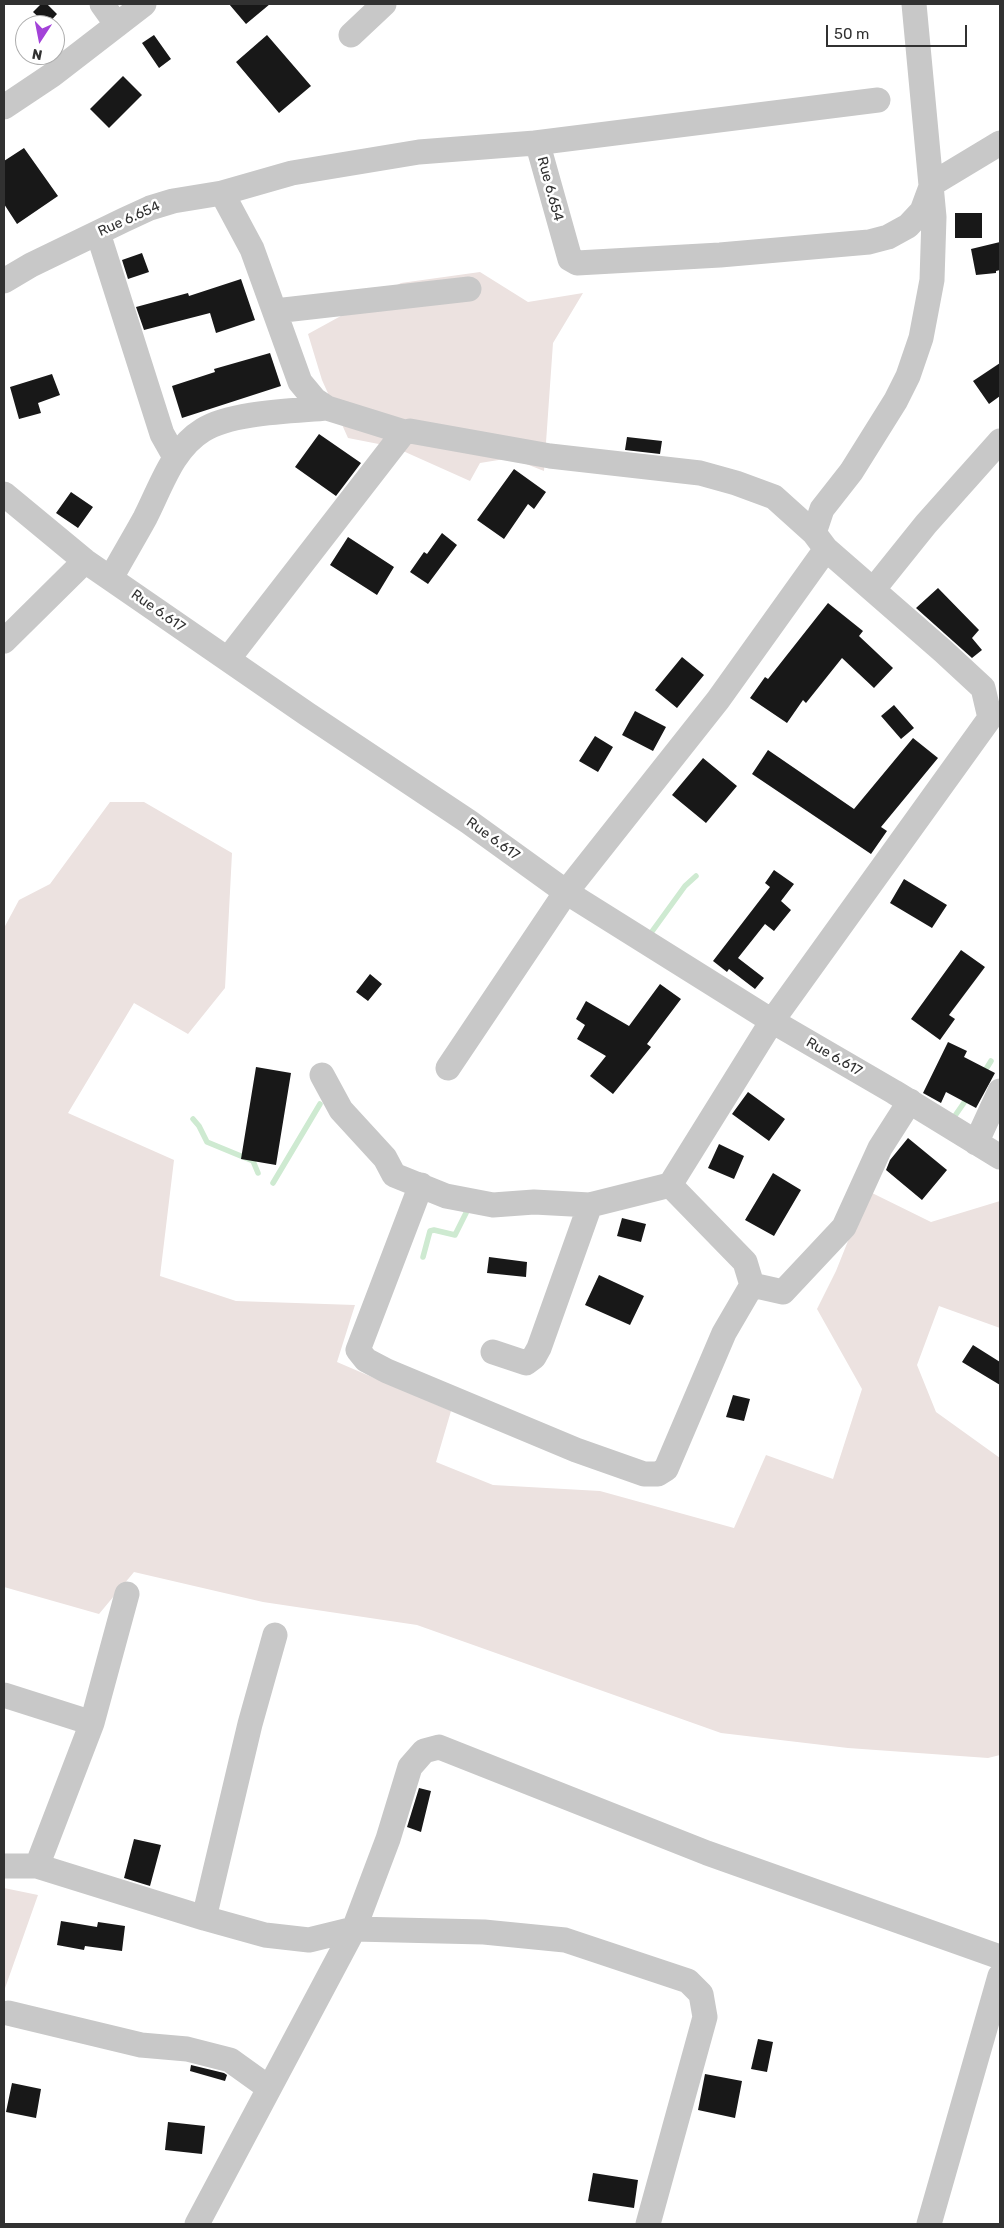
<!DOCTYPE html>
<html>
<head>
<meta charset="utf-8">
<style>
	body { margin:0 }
	#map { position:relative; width:1004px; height:2228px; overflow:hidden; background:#fff; font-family:Rubik,sans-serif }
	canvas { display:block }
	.frame { position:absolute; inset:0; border:5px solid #313131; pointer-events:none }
	.north { position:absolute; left:15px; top:15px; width:50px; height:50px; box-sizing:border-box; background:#fff; border:1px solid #adadad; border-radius:50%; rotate:191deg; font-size:14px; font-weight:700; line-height:20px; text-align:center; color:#313131 }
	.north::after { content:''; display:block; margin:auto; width:18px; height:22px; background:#a342d8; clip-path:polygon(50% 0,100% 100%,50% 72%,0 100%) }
	.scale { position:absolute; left:826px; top:25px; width:141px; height:22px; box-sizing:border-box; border:2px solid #313131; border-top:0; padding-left:6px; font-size:15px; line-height:18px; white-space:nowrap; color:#313131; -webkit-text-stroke:4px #fff; paint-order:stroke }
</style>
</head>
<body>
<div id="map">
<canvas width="1004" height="2228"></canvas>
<div class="frame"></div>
<div class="north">N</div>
<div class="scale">50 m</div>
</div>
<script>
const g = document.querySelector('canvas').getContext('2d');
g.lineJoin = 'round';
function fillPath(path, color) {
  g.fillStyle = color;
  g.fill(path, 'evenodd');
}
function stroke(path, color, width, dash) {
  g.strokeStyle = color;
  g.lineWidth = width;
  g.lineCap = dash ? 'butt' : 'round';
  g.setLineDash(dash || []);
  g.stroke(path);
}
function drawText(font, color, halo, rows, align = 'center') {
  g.font = font + ' Rubik,sans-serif';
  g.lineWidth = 5;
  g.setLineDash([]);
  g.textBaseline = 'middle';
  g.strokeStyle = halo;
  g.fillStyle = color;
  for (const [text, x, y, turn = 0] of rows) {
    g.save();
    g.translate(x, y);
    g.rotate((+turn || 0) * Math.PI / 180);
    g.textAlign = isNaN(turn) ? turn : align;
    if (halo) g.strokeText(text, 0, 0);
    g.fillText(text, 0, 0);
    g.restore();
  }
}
fillPath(new Path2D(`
	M480,272L528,302L583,293L553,343L544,471L511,458L480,463L470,481L394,447L348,438L322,380L308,334L401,283Z
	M110,802H144L232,853L225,988L188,1034L134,1003L68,1113L174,1160L160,1276L236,1301L355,1305L337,1362L451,1411L436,1462L493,1485L600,1491L734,1528L766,1455L833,1479L862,1389L817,1309L836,1271L868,1191L931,1222L1000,1201V1328L939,1306L917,1365L936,1412L1000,1458V1755L988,1758L848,1748L721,1733L417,1625L263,1602L134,1572L99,1614L4,1587V928L19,900L50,884Z
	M4,1888L38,1895L4,1991Z`), '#ece2e0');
stroke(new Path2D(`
	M648,937L685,886L696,876
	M983,1074L991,1061
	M193,1119L199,1126L207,1142L253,1161L258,1173
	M952,1120L968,1097
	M273,1183L320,1104
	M423,1257L430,1231L434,1230L455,1235L469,1207`), '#ceead1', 5.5);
fillPath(new Path2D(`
	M41,4H47L57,14L47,25L33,12Z
	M229,4H270L246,24Z
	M154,35L171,59L159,68L142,43Z
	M267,35L311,86L279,113L236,62Z
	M123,76L142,95L109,128L90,109Z
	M24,148L58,196L17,224L4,204V161Z
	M955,213H982V238H955Z
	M1000,242V270L996,271V273L976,275L971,249Z
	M142,253L149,272L128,279L122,260Z
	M241,279L255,320L216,333L210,313L144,330L136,307L188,293L189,296Z
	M270,353L281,386L182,418L172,386L215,372L214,369Z
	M1000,363V396L989,404L973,381Z
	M52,374L60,395L38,403L41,413L19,419L10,387Z
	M319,434L361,463L336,496L295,467Z
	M627,437L662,441L660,454L625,450Z
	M514,469L546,492L534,509L528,504L504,539L477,520Z
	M71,492L93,507L78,528L56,513Z
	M442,533L457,545L428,584L410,572L424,552L427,554Z
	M348,537L394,567L377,595L330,565Z
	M938,588L979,630L972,638L982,650L972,658L916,608Z
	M828,603L863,631L859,636L893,668L874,688L842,658L806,703L803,700L787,723L750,698L765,677L768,679Z
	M682,657L704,675L677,708L655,690Z
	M894,705L914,728L901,739L881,716Z
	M635,711L666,727L653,751L622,735Z
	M595,736L613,747L598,772L579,761Z
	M913,738L938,758L881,827L887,831L871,854L752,774L768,750L854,809Z
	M703,758L737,786L706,823L672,795Z
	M774,870L794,884L781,901L791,910L774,931L765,924L738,958L764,978L755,989L729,969L727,972L713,961L770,887L765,883Z
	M904,879L947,905L932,928L890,903Z
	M961,950L985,967L949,1015L955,1019L940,1040L911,1019Z
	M370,974L382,984L368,1001L356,992Z
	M660,984L681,999L647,1044L651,1047L613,1094L590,1076L606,1056L577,1039L585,1025L576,1019L586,1001L629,1026Z
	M948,1042L967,1051L964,1057L995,1073L976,1108L946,1092L941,1103L923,1093Z
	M256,1067L291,1073L276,1165L241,1159Z
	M748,1092L785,1119L769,1141L732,1114Z
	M908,1138L947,1170L922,1200L886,1170L890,1160Z
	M719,1144L744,1156L734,1179L708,1168Z
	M773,1173L801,1190L774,1236L745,1220Z
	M622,1218L646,1224L641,1242L617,1236Z
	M489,1257L527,1262L526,1277L487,1273Z
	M599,1275L644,1296L630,1325L585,1305Z
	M973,1345L1000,1362V1385L962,1362Z
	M733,1395L750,1399L744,1421L726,1417Z
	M419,1788L431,1791L421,1832L407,1827Z
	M134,1839L161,1845L150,1886L124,1878Z
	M61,1921L97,1927L98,1922L125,1926L122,1951L85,1946L84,1950L57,1945Z
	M758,2039L773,2042L767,2072L751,2069Z
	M191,2065L224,2073L227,2075L225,2081L190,2071Z
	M705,2074L742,2081L735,2118L698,2110Z
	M12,2083L41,2089L36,2118L6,2112Z
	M168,2122L205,2126L202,2154L165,2150Z
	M593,2173L638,2180L634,2208L588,2201Z`), '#181818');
stroke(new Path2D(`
	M102,4L117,25
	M351,35L384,4
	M4,107L52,75L144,4
	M535,143L878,100
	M222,193L252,249L300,382L315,400L327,408L404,432
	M98,233L162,434L175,457
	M4,281L31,265L124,220L150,208L173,201L222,193L292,173L419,152L535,143L538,145L570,259L577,263L720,255L869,242L888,237L908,226L922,211L932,184L1000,143
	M275,311L469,289
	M4,494L85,561L307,714L469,822L566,892L772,1021L894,1092L1000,1157
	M111,578C122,558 134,538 145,518C161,487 172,449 203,430C231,412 294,411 327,408
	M873,590L926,524L1000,441
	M4,641L85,561
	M228,659L404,432L410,431L550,456L700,473L736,483L774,497L814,533
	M448,1068L566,892L718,700L826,549
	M322,1075L341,1110L385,1158L394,1175L446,1196L493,1205L534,1202L590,1205L670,1185L772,1021L990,718L983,688L943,651L826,549L814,533L822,509L851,472L896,400L908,376L921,338L932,280L934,217L914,4
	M976,1143L1000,1091
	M421,1185L358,1350L366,1360L387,1371L576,1450L644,1474H658L666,1469L724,1333L752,1285L783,1292L844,1227L880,1148L910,1101
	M670,1185L745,1262L752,1285
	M493,1352L526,1363L534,1357L539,1348L590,1205
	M4,1695L92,1723
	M4,1866H37L204,1918L265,1935L309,1940L354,1929L484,1932L565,1940L688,1981L701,1994L705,2017L648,2224
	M37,1866L92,1723L127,1594
	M204,1918L250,1724L275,1635
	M8,2013L141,2045L187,2049L230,2060L269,2088
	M197,2224L354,1929L388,1839L410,1767L424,1751L439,1747L707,1853L1000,1957
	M929,2224L1000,1976`), '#c8c8c8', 25);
drawText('14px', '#313131', '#fff', [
	["Rue 6.654",550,189,75],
	["Rue 6.654",129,219,-24],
	["Rue 6.617",158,611,35],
	["Rue 6.617",493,839,36],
	["Rue 6.617",834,1057,30]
]);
</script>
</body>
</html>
